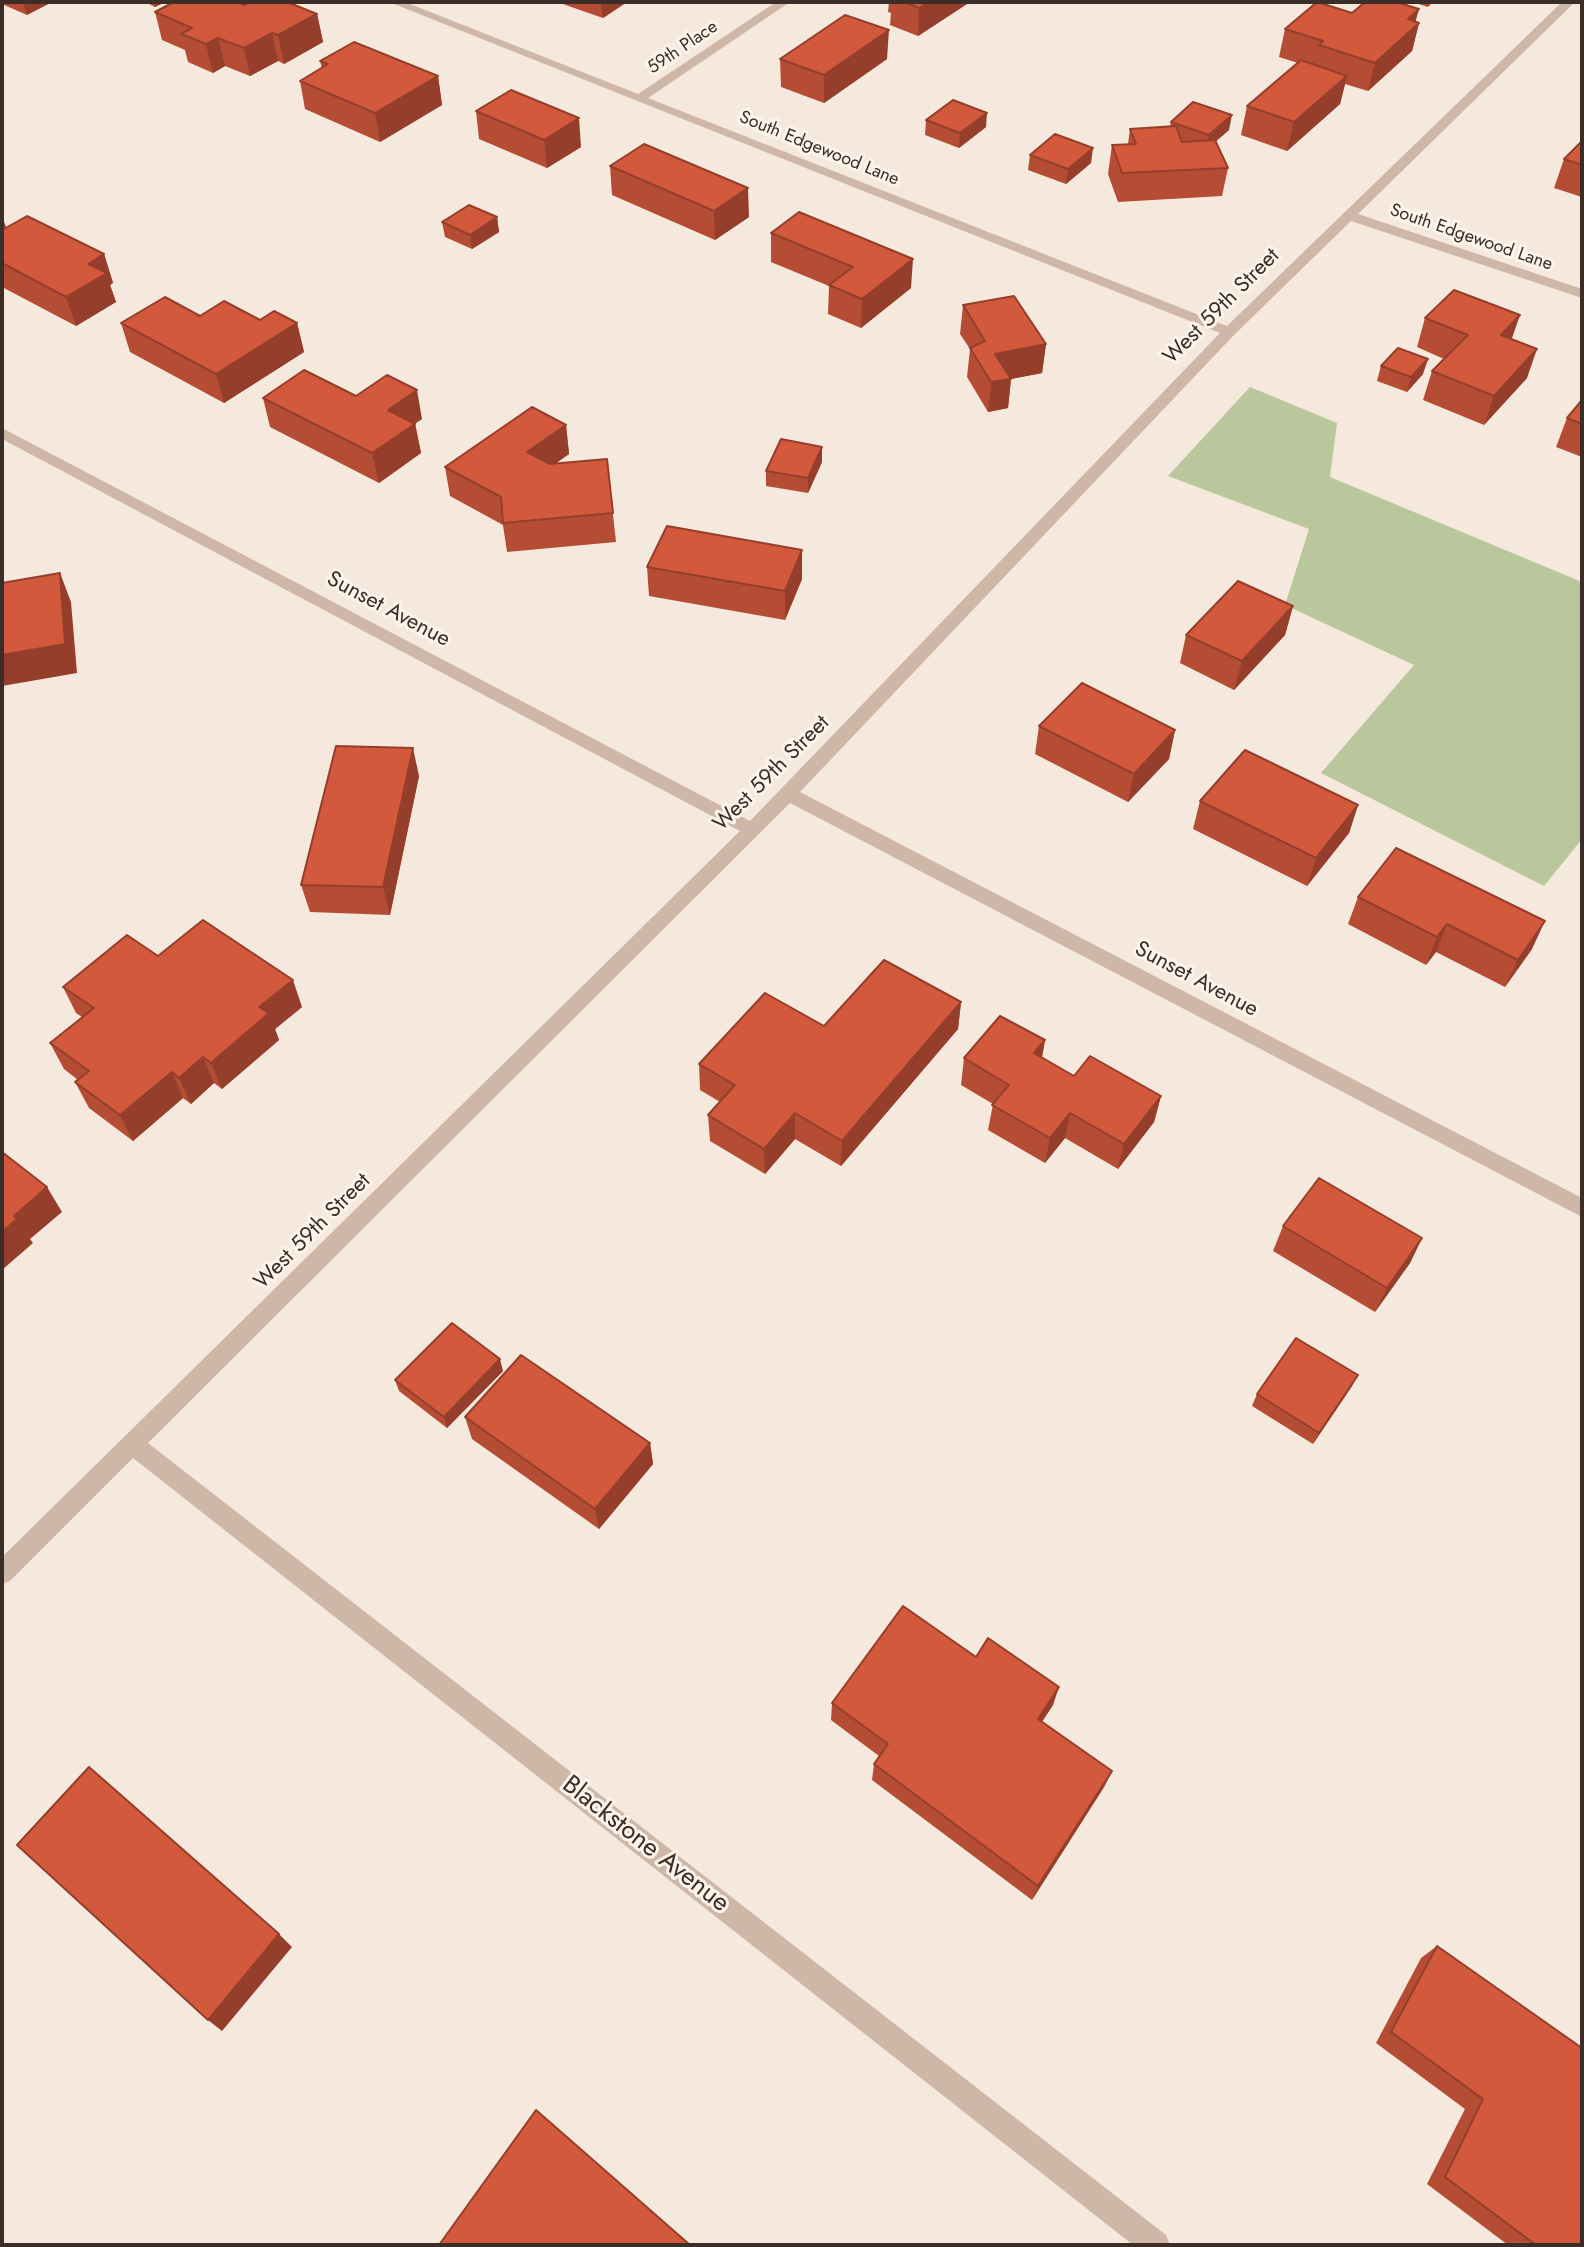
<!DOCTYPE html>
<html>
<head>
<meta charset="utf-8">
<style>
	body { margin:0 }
	#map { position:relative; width:1584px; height:2247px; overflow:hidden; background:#f5e8dd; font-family:Jost,sans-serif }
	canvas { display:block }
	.frame { position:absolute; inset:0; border:4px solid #3b2d28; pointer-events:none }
</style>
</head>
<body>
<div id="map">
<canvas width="1584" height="2247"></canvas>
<div class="frame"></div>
</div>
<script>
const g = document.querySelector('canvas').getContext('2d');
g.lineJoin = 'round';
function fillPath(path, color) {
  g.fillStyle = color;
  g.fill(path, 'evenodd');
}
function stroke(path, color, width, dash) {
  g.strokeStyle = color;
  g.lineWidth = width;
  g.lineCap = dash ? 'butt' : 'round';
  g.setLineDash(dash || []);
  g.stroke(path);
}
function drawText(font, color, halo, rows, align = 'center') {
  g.font = font + ' Jost,sans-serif';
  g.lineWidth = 6;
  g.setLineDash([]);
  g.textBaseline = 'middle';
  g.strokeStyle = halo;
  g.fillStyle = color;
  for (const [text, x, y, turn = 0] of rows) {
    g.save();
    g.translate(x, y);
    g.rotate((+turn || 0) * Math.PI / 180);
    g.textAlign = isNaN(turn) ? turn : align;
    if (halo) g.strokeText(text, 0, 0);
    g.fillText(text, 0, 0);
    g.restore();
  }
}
fillPath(new Path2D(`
	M1250,387L1337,423L1330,477L1582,582V839L1544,886L1321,773L1414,665L1285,605L1309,529L1168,476Z`), '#bac69b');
fillPath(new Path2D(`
	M389,2H405L638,94L776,2H790L648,98L1227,326L1562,2H1575L1358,214L1582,289V298L1351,221L1234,335L800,792L1582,1198V1217L790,803L148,1443L1166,2235L1170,2245H1133L133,1458L10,1581L2,1584V1557L740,831L2,439V428L750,821L1220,333Z`), '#cfb7a7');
fillPath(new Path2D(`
	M2,2H52L27,15L2,4Z
	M145,2H165L155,7Z
	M557,2H627L603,18Z
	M889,2H970L918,36L890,25L891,13L888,12Z
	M1412,2H1433L1428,7Z
	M244,5L317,14L323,42L284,64L278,61L250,76L225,66L213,73L188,62L185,50L162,40L155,12Z
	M1352,13L1419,23L1412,51L1368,91L1345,84L1340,104L1287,151L1241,135L1247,106L1298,63L1279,57L1285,29Z
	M780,59H887L824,103L781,87Z
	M320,61L438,76L442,105L380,142L305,109L300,81L322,68Z
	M476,111L581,147L547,168L479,139Z
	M926,120L986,127L959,148L925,135Z
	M1171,122L1229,130L1216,141L1228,168L1222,196L1118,202L1108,174L1112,145L1128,144L1130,129L1170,126Z
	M1582,141V197L1554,188L1564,159Z
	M1030,155L1091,163L1066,184L1028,170Z
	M610,166L749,217L715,240L612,195Z
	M497,217L499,232L472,249L445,237L442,222Z
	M2,230L104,254L113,283L110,285L116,302L76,326L2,287Z
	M771,233L911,288L861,328L828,314L829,286L771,262Z
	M963,305L1046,344L1042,373L1011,379L1008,408L988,412L967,377L970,349L960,334Z
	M200,316L297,323L304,352L224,403L130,352L121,323Z
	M1425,318L1512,339L1527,378L1484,425L1423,400L1432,371L1444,359L1417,347Z
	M1381,366L1423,374L1407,392L1377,381Z
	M356,396L422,419L415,423L421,453L379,483L270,427L263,398Z
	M1582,400V457L1556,447L1567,418Z
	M566,425L569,454L556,463L607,459L616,542L507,552L503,525L450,496L445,467Z
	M822,447V462L808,493L766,486V471Z
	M802,550V579L785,620L649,596L647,567Z
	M1293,606L1285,635L1234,690L1180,663L1186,635Z
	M1039,726L1175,730L1169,759L1128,802L1035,754Z
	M419,776L390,915L310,912L301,885Z
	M1200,801L1358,805L1349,833L1307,886L1193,829Z
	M1358,897L1532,949L1505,987L1436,952L1426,965L1348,924Z
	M158,956L302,1007L275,1029L279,1040L222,1089L214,1083L191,1104L183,1098L133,1141L89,1108L75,1082L78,1080L64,1069L50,1043L82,1017L76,1013L63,987Z
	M961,1002L958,1029L841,1166L795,1139L765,1174L710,1141L708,1115L720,1102L700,1090L699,1064L824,1026Z
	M1045,1040L1042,1058L1074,1076L1161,1096L1154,1122L1118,1169L1065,1138L1045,1163L988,1130L993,1104L961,1085L964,1058Z
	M1283,1226L1422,1238L1410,1263L1375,1312L1273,1251Z
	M503,1371L447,1428L399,1391L395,1380Z
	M1352,1386L1313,1444L1252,1406L1257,1394Z
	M465,1417L650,1443L653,1464L599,1529L472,1439Z
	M976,1657L1053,1705L1042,1722L1112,1771L1104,1787L1032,1900L872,1780L874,1764L879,1756L831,1720L832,1703Z
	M1437,1946L1582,2245H1508L1427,2184L1465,2109L1376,2043L1421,1958Z`), '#b54d34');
fillPath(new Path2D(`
	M23,2H52L27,15Z
	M154,2H165L155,7Z
	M601,2H627L603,18Z
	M928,2H970L918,36L919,8Z
	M1419,9L1414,27L1419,23L1412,51L1368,91L1375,63L1408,19Z
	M317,14L323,42L284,64L278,35Z
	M889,30L887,59L824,103V75Z
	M272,33L278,61L250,76L244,48Z
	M218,38L225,66L213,73L206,44Z
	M438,76L442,105L380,142L375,113Z
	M1347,76L1340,104L1287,151L1294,122Z
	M987,113L986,127L959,148L960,133Z
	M1232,115L1229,130L1206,150L1209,135Z
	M579,118L581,147L547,168L544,140Z
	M1093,148L1091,163L1066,184L1068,169Z
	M748,188L749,217L715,240L714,211Z
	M2,216L6,227L2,229Z
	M497,217L499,232L472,249L470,235Z
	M104,254L113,283L110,285L116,302L76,326L66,297L88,264Z
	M913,259L911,288L861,328L862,299Z
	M1520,315L1510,344L1501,335Z
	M297,323L304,352L224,403L216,374Z
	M1046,344L1042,373L1011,379L1008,408L988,412L995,354Z
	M1537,349L1527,378L1484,425L1494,396Z
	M1428,359L1423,374L1407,392L1411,377Z
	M417,390L422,419L393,439L388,410Z
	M415,424L421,453L379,483L372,453Z
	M566,425L569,454L531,481L527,452Z
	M822,447V462L808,493V478Z
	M802,550V579L785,620V591Z
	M60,573L71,602L77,673L2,686V655Z
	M1293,606L1285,635L1234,690L1242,661Z
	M1175,730L1169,759L1128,802L1134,774Z
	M413,748L419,776L390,915L383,887Z
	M1358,805L1349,833L1307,886L1316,858Z
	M1545,921L1532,949L1505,987L1518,960Z
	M1447,924L1436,952L1426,965L1437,937Z
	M293,980L302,1007L275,1029L279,1040L222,1089L211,1063L259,1007Z
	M961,1002L958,1029L841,1166L842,1141Z
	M1045,1040L1040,1067L1034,1053Z
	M203,1057L214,1083L191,1104L179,1078Z
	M172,1072L183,1098L133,1141L120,1115Z
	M1161,1096L1154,1122L1118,1169L1124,1144Z
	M795,1113V1139L765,1174L764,1149Z
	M1070,1113L1065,1138L1045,1163L1050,1138Z
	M47,1187L62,1212L30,1239L33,1243L2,1270V1232L14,1216Z
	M1422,1238L1410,1263L1375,1312L1387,1288Z
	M500,1359L503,1371L447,1428L444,1417Z
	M1358,1375L1352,1386L1313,1444L1319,1433Z
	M650,1443L653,1464L599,1529L595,1509Z
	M1059,1687L1053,1705L1032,1736L1038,1719Z
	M1112,1771L1104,1787L1032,1900L1038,1886Z
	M279,1934L292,1947L222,2031L208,2020Z`), '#943e2b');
const building = new Path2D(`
	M174,2H238L244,5L250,2H287L317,14L278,35L272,33L244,48L218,38L206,44L181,34L192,28L155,12Z
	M905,2H928L919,8Z
	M1317,2L1352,13L1365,2H1396L1419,9L1408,19L1419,23L1375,63L1319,45L1323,41L1285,29Z
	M845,15L889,30L824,75L780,59Z
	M354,42L438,76L375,113L300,81L328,64L320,61Z
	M1301,60L1347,76L1294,122L1247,106Z
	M511,90L579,118L544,140L476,111Z
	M953,100L987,113L960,133L926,120Z
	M1193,102L1232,115L1209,135L1171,122Z
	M1176,126L1182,142L1215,140L1228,168L1122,173L1112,145L1136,144L1130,129Z
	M1055,134L1093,148L1068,169L1030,155Z
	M1582,141V165L1564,159Z
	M644,144L748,188L714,211L610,166Z
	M469,205L497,217L470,235L442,222Z
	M799,212L913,259L862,299L829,285L853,267L771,233Z
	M27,216L104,254L88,264L107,273L66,297L2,263V230Z
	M1454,290L1520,315L1501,335L1537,349L1494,396L1432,371L1468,335L1425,318Z
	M1014,296L1046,344L995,354L1011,379L991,382L970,348L985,341L963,305Z
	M165,297L200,316L224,301L260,320L274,311L297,323L216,374L121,323Z
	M1398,348L1428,359L1411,377L1381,366Z
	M304,370L356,396L387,375L417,390L388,410L415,424L372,453L263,398Z
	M1582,400V424L1567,418Z
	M532,407L566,425L527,452L550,464L607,459L613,513L503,523L501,497L445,467Z
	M781,439L822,447L808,478L766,471Z
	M667,526L802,550L785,591L647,567Z
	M60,573L65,644L2,655V583Z
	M1238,581L1293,606L1242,661L1186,635Z
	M1082,683L1175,730L1134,774L1039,726Z
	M336,746L413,748L383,887L301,885Z
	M1245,750L1358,805L1316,858L1200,801Z
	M1396,848L1545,921L1518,960L1447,924L1437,937L1358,897Z
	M203,920L293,980L259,1007L269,1013L211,1063L203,1057L179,1078L172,1072L120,1115L75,1082L89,1071L50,1043L94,1008L63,987L127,935L158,956Z
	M884,960L961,1002L842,1141L795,1113L764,1149L708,1115L735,1085L699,1064L765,993L824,1026Z
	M1000,1016L1045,1040L1034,1053L1074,1076L1090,1056L1161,1096L1124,1144L1070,1113L1050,1138L992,1105L1009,1085L964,1058Z
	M2,1152L47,1187L14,1216L17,1219L2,1232Z
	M1319,1178L1422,1238L1387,1288L1283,1226Z
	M452,1323L500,1359L444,1417L395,1380Z
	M1296,1338L1358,1375L1319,1433L1257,1394Z
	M521,1355L650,1443L595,1509L465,1417Z
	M903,1606L976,1657L988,1638L1059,1687L1038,1719L1112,1771L1038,1886L874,1764L888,1744L832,1703Z
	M89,1767L279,1934L208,2020L17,1845Z
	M1437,1946L1582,2048V2245H1536L1445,2177L1483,2099L1391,2032Z
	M536,2110L690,2245H439Z`);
fillPath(building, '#d3593d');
stroke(building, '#943e2b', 2);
drawText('18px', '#3b2d28', '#fcf3ea', [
	["59th Place",683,48,-34],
	["South Edgewood Lane",819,149,22],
	["South Edgewood Lane",1471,238,19]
]);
drawText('22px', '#3b2d28', '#fcf3ea', [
	["West 59th Street",1222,307,-45],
	["Sunset Avenue",388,610,28],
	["West 59th Street",772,774,-45],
	["Sunset Avenue",1196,980,28],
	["West 59th Street",313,1232,-45]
]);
drawText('26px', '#3b2d28', '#fcf3ea', [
	["Blackstone Avenue",645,1845,38]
]);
</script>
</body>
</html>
